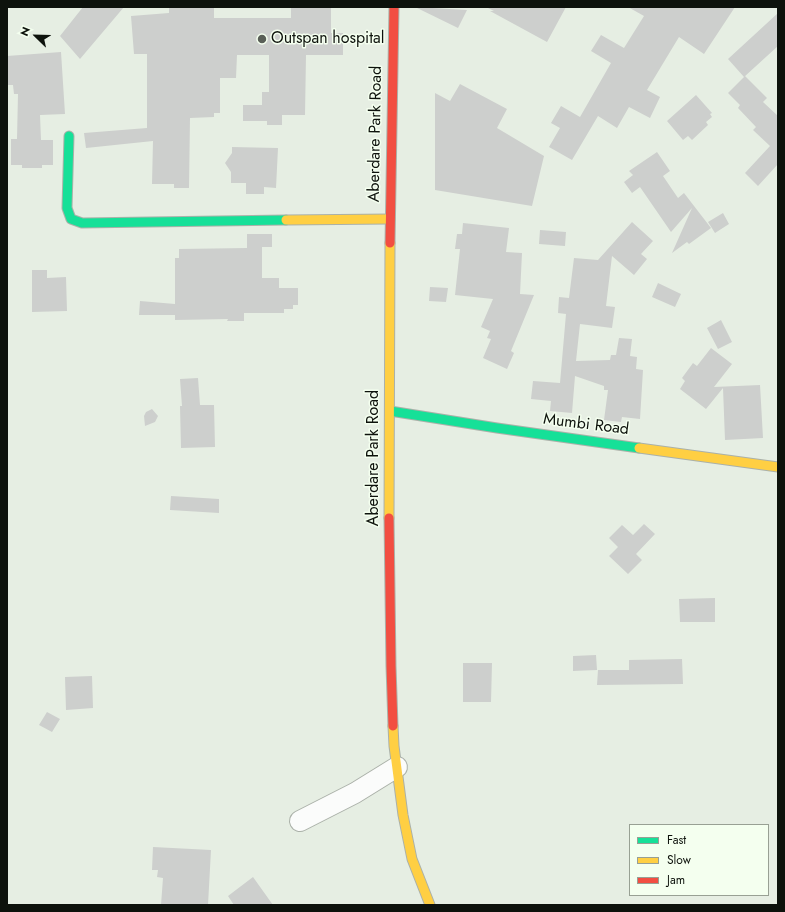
<!DOCTYPE html>
<html>
<head>
<meta charset="utf-8">
<style>
	body { margin:0 }
	#map { position:relative; width:785px; height:912px; overflow:hidden; background:#e6eee3; font-family:Jost,sans-serif }
	canvas { display:block }
	.frame { position:absolute; inset:0; border:8px solid #0d120c; pointer-events:none }
	.legend { position:absolute; left:629px; top:824px; width:140px; height:72px; box-sizing:border-box; background:#f4ffef; border:1px solid #98a094; margin:0; padding:5px 7px; list-style:none; font-size:12px; color:#0d120c }
	.legend li { display:flex; align-items:center; gap:8px; height:20px }
	.legend b { width:20px; border:1px solid #98a094 }
	.north { position:absolute; left:16px; top:16px; width:40px; height:40px; -webkit-text-stroke:3px #f4ffef; paint-order:stroke; rotate:293deg; font-size:11px; font-weight:700; line-height:16px; text-align:center; color:#0d120c }
	.north::after { content:''; display:block; margin:auto; width:14px; height:18px; background:#0d120c; clip-path:polygon(50% 0,100% 100%,50% 72%,0 100%) }
</style>
</head>
<body>
<div id="map">
<canvas width="785" height="912"></canvas>
<div class="frame"></div>
<ul class="legend">
<li><b style="height:5px;background:#16e098"></b>Fast</li>
<li><b style="height:5px;background:#ffcf43"></b>Slow</li>
<li><b style="height:5px;background:#f24e42"></b>Jam</li>
</ul>
<div class="north">N</div>
</div>
<script>
const g = document.querySelector('canvas').getContext('2d');
g.lineJoin = 'round';
function fillPath(path, color) {
  g.fillStyle = color;
  g.fill(path, 'evenodd');
}
function stroke(path, color, width, dash) {
  g.strokeStyle = color;
  g.lineWidth = width;
  g.lineCap = dash ? 'butt' : 'round';
  g.setLineDash(dash || []);
  g.stroke(path);
}
function drawText(font, color, halo, rows, align = 'center') {
  g.font = font + ' Jost,sans-serif';
  g.lineWidth = 3;
  g.setLineDash([]);
  g.textBaseline = 'middle';
  g.strokeStyle = halo;
  g.fillStyle = color;
  for (const [text, x, y, turn = 0] of rows) {
    g.save();
    g.translate(x, y);
    g.rotate((+turn || 0) * Math.PI / 180);
    g.textAlign = isNaN(turn) ? turn : align;
    if (halo) g.strokeText(text, 0, 0);
    g.fillText(text, 0, 0);
    g.restore();
  }
}
fillPath(new Path2D(`
	M83,7H124L80,59L60,36Z
	M169,7H214V18H291V7H331V33H343V55H306L305,115H282V125H267V121H243V105H262V92H269V55H237L236,78H220V113H214V117L190,118L189,188H174V184H152L153,141L86,148L84,133L147,128V54H134L131,16L169,13Z
	M415,7L467,10L458,28Z
	M486,7H566L547,42L490,11H494Z
	M628,7H735L704,54L679,37L647,90L660,97L650,118L629,107L617,128L598,116L572,160L549,147L560,128L551,123L561,106L580,117L611,63L591,51L601,35L624,48L644,16Z
	M778,13V46L744,77L728,59Z
	M61,52L65,114L40,115L41,140H53V165H42V168H22V165H11V139H17L18,94H14L13,85H7V56Z
	M745,76L767,98L763,102L778,116V164L758,186L745,173L770,146L753,130L756,127L738,108L740,105L728,93Z
	M460,84L507,109L497,128L544,156L532,206L435,190V93L450,101Z
	M696,95L712,113L710,114L712,117L706,122L708,125L692,140L688,136L683,140L667,121Z
	M232,147L278,148L276,188L264,187V194H246V183H231V172L225,163L232,153Z
	M657,152L670,171L663,176L678,198L684,193L711,228L689,244L687,242L672,253L692,208L671,232L640,187L632,193L624,182L633,175L629,171Z
	M723,213L729,224L715,233L708,222Z
	M632,222L653,241L641,254L647,259L634,275L612,256L606,306L615,307L612,328L580,324L576,361L610,360L611,355H616L619,338L632,339L630,356L637,357L636,369L643,370L640,419L622,417L621,422L604,420L608,390H604V386L575,376L572,413L550,411L551,401L531,399L533,381L560,383L566,314L558,313L559,297L569,298L574,258L598,260Z
	M463,223L509,228L506,252L522,253L520,294L534,295L511,351L514,353L507,369L483,358L491,339L487,338L490,331L481,327L493,299L455,295L460,249H455L457,234H462Z
	M540,230L566,232L565,246L539,244Z
	M247,234H272V247H262V278H279V288H298V305H293V309H284V313H244V321H227L228,319L175,320V315H139L140,301L175,304V258H179V249L247,248Z
	M32,270H47V278L66,277L67,311L32,312Z
	M658,283L681,294L675,307L652,297Z
	M430,287L448,288L446,302L429,301Z
	M721,320L732,342L718,349L707,328Z
	M711,348L732,364L714,387L760,385L763,438L725,440L723,388L706,409L680,389L685,381L682,378L693,363L697,366Z
	M198,378L200,405H214L215,447L181,448L180,406H182L180,379Z
	M152,409L158,416L155,422L145,426L144,416L146,412Z
	M171,496L219,499V513L170,510Z
	M644,524L655,534L636,554L642,560L628,574L609,556L618,547L609,538L622,525L633,535Z
	M715,598V622H680L679,599Z
	M596,655L597,670L573,671V656Z
	M682,659L683,684L597,685L598,670H629V660Z
	M463,663H492L491,702H463Z
	M92,676L93,708L66,710L65,677Z
	M47,712L60,719L52,732L39,725Z
	M153,847L211,850L208,905H161L163,878L157,877L158,870H152Z
	M253,877L273,905H234L228,896Z`), '#cdcfcd');
const street = new Path2D(`
	M300,821L355,793L397,767`);
const fast = new Path2D(`
	M69,136L67,208L71,219L82,223L286,220
	M390,411L497,428L639,448`);
const slow = new Path2D(`
	M286,220L390,219
	M639,448L778,467
	M389,518L390,243
	M393,726L394,746L403,815L412,859L430,905`);
const jam = new Path2D(`
	M390,243L394,7
	M389,518L391,666L393,726`);
stroke(street, '#abb1a9', 22);
stroke(fast, '#abb1a9', 11);
stroke(slow, '#abb1a9', 11);
stroke(jam, '#abb1a9', 11);
stroke(street, '#fbfcfb', 20);
stroke(fast, '#16e098', 9);
stroke(slow, '#ffcf43', 9);
stroke(jam, '#f24e42', 9);
for (const [x, y, r, color] of [
	[262,39,5,"#595f57"]
]) {
  const dot = new Path2D();
  dot.arc(x, y, r, 0, 2 * Math.PI);
  g.fillStyle = color;
  g.fill(dot);
  stroke(dot, '#f4ffef', 1.5);
}
drawText('16px', '#0d120c', '#f4ffef', [
	["Outspan hospital",271,39]
], 'left');
drawText('16px', '#0d120c', '#f4ffef', [
	["Aberdare Park Road",376,134,-89],
	["Mumbi Road",586,425,7],
	["Aberdare Park Road",374,458,-90]
]);
</script>
</body>
</html>
